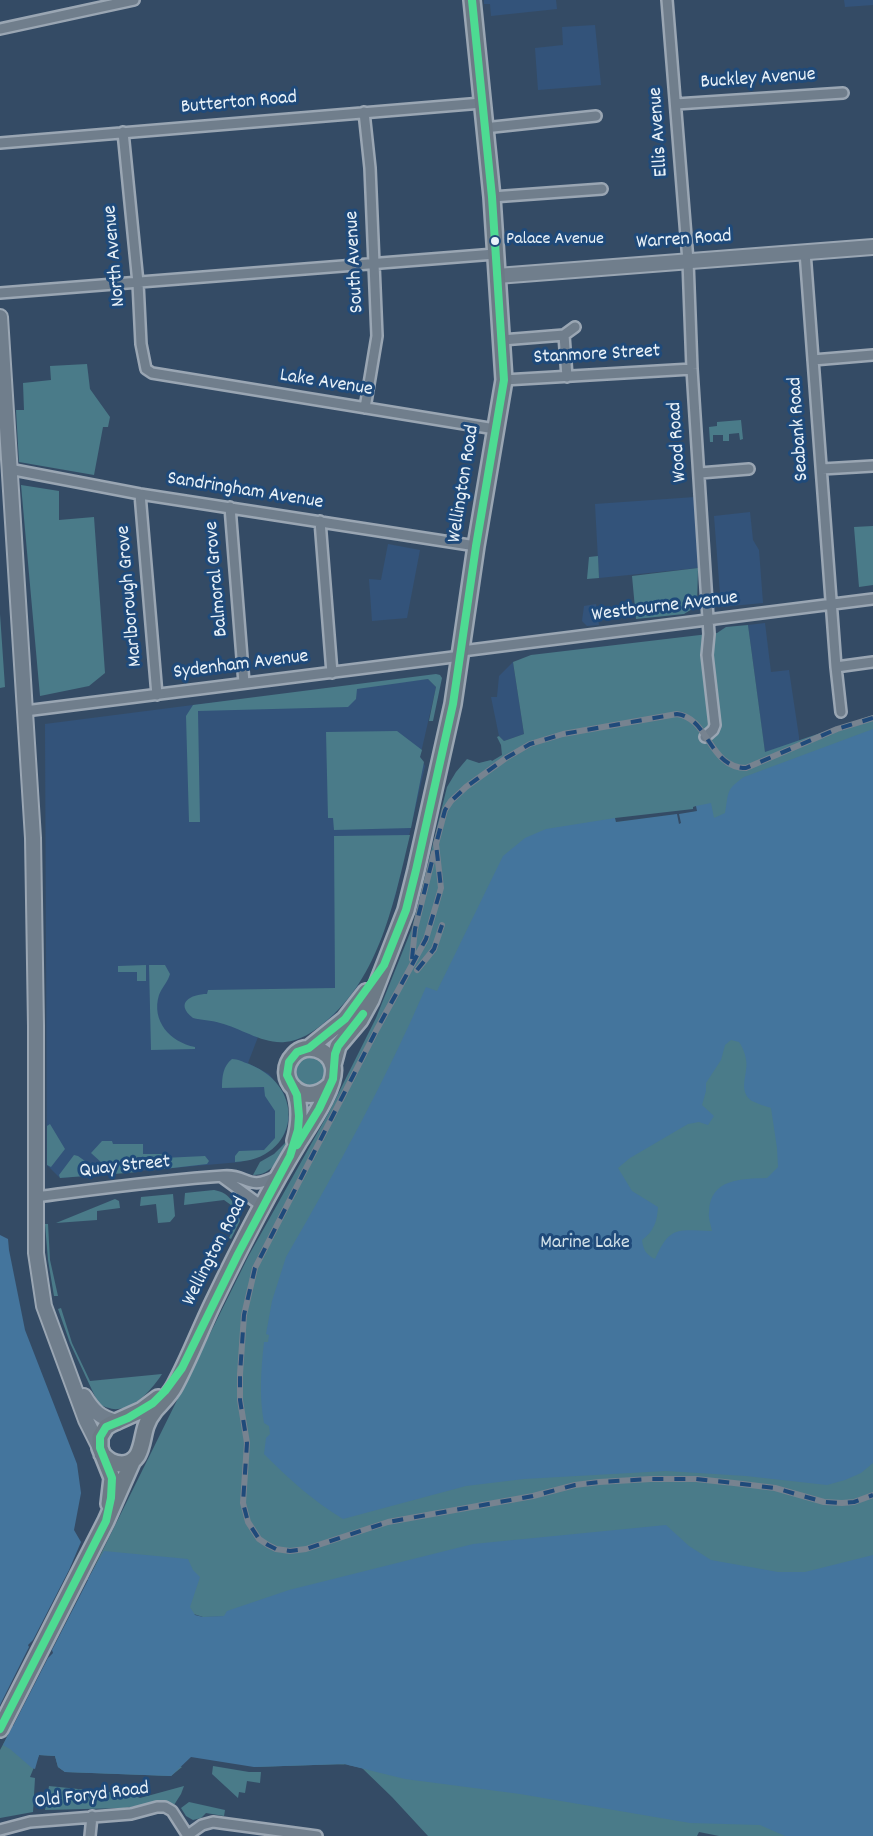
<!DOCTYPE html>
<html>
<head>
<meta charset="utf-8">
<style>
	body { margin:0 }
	canvas { display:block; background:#344b65 }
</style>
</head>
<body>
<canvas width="873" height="1836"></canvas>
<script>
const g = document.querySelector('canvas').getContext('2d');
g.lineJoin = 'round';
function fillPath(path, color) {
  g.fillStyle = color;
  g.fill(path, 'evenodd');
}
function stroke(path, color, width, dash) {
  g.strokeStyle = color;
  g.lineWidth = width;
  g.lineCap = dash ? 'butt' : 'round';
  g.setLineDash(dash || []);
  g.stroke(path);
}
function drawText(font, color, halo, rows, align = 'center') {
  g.font = font + ' Dekko,sans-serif';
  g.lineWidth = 6;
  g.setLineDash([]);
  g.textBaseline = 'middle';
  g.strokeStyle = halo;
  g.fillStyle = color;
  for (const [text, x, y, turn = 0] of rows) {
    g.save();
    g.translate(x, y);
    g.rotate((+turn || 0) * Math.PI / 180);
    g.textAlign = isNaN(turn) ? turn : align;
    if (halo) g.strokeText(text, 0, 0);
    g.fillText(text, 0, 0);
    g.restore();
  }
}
fillPath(new Path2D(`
	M484,0H556L557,9L491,16L490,4H484Z
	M844,0H873V5L845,7Z
	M595,25L601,85L538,90L535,48L563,45L562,27Z
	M695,497L698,568L599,578L595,504Z
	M750,512L753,540L759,550L763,603L721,607L714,516Z
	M388,544L420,550L407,618L372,621L369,579L381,580Z
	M596,604L599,625L587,626L582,621L584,606Z
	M765,623L771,672L789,670L799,737V741L765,753L748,625Z
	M513,662L524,734L504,741L499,736L491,697H497L499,676Z
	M428,679L436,687L420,757L425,766L395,897L380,941L357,987L333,1016L317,1028L298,1039L278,1042L258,1037L248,1063L269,1074L284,1094L289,1119L285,1133L266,1153L240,1162L60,1178L47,1165L45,724L193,705Z`), '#33537a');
fillPath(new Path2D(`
	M87,364L90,389L110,417L108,427H103L94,475L19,462L16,410H24L23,383L51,380L50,366Z
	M741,420L743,439L740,440L739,433L729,434V441H723V435H713V442H710L709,427L717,426V422Z
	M21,485L59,491V520L94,517L105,673L89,686L40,696Z
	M873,526V585L859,587L854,527Z
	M598,556L599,578L587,579L589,557Z
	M698,568L697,606L684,614L636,619L632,576Z
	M0,614L5,687L0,688Z
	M748,625L765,752L873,715V1605L203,1617L88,1580L249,1255L329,1112L376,1018L412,928L447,787L456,772L467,759L479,763L491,760L492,761L502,755L501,745L497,737L499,736L504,741L524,734L513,662L531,655L717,633L726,627Z
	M436,674L440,675L442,678L433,721H429L436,687L428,679L357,689L356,699L348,707L198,711L200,822H189L186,716L193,705Z
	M397,731L422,750L420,757L424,762L411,828L334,830L333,818H328L326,732Z
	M410,835C394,901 380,977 325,1022C313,1032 300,1041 285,1042C262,1044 241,1028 220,1023C211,1020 201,1020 193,1018C174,1003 191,994 207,994L208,990L335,988L334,836Z
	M146,965V981H137V972H118V966Z
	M149,965H165L170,974C168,982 162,987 159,995C151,1021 170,1042 195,1047V1049L151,1050Z
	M296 1072a15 15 0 1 1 30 0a15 15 0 1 1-30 0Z
	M232,1059C238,1059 243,1062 249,1064C309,1088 298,1160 235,1162V1156L239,1151L264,1150L275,1138V1111L265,1096L264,1087L222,1088C222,1077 223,1066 232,1059Z
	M50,1124L65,1149L51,1167L47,1165V1126Z
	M288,1140C280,1156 274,1175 253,1175L260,1162L274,1154Z
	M102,1141H112L113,1144H143V1154H162L163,1158L205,1156L209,1161L207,1164L147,1171L146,1157H137V1172L114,1174L91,1153Z
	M74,1155L78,1156L99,1171L98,1175L60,1178L59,1175Z
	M214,1190C231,1193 236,1205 240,1221L231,1239L229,1238L236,1222L231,1205L224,1200L184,1205L185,1193Z
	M173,1194L175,1216L170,1222L158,1223L156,1204L140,1206L141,1197Z
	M115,1199L119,1201L120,1208L97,1211V1220L56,1223Z
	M45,1224H48L50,1260L58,1296H54L48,1260Z
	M61,1308L72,1343L90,1381L162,1374C153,1388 136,1408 118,1409C112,1410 104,1406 99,1405L70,1343L58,1309Z
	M20,1713L182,1767L171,1776L65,1772L58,1767L55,1756L39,1755L30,1777L35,1778L33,1812L0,1818V1750Z
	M242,1750L866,1836H719L699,1832L697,1836H428L392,1797L362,1768L344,1764L254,1767Z
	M213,1766L249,1772H261L260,1783L247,1781L245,1793L239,1792L238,1798L212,1774Z
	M49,1786L107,1792H125L140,1798L184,1786L181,1794L174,1805L164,1802L124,1808L45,1810Z
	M189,1802L225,1810L224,1816L206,1813L201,1818L193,1820L186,1816L181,1808Z`), '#4a7b89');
fillPath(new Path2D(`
	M873,729V1463L861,1473L845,1480L827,1485L746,1476L666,1471L524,1479L466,1486L343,1519C313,1501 289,1479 264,1454L266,1438L270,1434L269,1426L264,1423C259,1395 261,1370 264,1342H268L269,1335L266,1334L272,1301L286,1257C337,1169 386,1080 426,987L437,991L503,856L525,838L546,829L615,818L616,822L696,811V806L711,803L714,818L725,813C729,793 725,790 744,777ZM731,1040L739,1042C744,1049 748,1061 746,1070C745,1080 740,1093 752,1101C758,1104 765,1106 771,1108L777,1148L778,1167L767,1178C742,1179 710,1178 709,1212C708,1218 711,1225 712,1231C678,1230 670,1225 655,1259C646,1255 643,1249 642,1240C654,1231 657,1222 658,1207L632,1191L618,1168L630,1158L688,1124L699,1122L708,1125L714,1116L702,1105L706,1091V1083L721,1060L725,1045Z
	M0,1235L8,1239L9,1250L25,1330L77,1464L81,1493L74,1530L81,1542L69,1570L88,1579L104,1551L188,1559L193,1570L200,1577L190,1607L195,1615L203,1617L224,1616L227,1611L289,1590L473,1544L666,1525L689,1546L711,1560L778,1572H805L873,1555V1836H785L760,1825L690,1823L520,1794L405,1779L344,1764L254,1767L191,1757L171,1776L65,1772L58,1767L55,1756L39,1755L35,1769L32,1768L10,1749L3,1745L12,1727L0,1720Z`), '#44759d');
fillPath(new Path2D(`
	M696,806L697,811L679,814L681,823L679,824L677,814L616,822L615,818L693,809V807Z
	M69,1570L88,1580L52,1650L53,1653L48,1658L13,1726L0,1720V1705L29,1647L28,1645L33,1640Z`), '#344b65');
const street = new Path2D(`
	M667,0L688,261L692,369L709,634L707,655L715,725L713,730L705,737
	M0,29L134,0
	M676,104L843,93
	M364,112L370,168L377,336L365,408
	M484,128L596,116
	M123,132L138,283L141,344L146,369L152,373L495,429
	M0,143L482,103
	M492,197L602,189
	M805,252L836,667L873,662
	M0,293L495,254
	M564,335L575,327
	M502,340L564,335L567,377
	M813,360L873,355
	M504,380L692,369
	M9,469L140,494L476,546
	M822,469L873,466
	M700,473L749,469
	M140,494L157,695
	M230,507L244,683
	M320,521L332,673
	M462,651L873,599
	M836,667L841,712
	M25,711L461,656
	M222,1177L263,1207
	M35,1197C98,1189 161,1180 224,1176C248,1174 247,1192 277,1176
	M0,1830L30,1822L131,1814L157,1807H165L172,1811L188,1836
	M188,1835L202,1825L213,1822L317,1836
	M90,1836L92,1816`);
const secondary = new Path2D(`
	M497,276L873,247
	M0,317L33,838L36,1026V1253L44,1306L86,1420L100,1448
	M84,1396C93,1411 100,1418 117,1422`);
const primary = new Path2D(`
	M309,1048L345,1019L366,992
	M333,1065L338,1046L360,1020L371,1000L406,910L416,870L453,704L476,546L504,380L492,197L472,0
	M294,1088C301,1105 300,1123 295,1141
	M102,1454C108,1460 113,1464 122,1464C143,1463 141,1440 146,1426C148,1420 151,1415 155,1410C162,1402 170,1395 175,1385C189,1359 200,1330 213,1303C239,1249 267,1194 298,1143C308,1127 338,1084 333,1066C329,1049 306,1042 294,1055C272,1078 304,1110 329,1086
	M109,1504L112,1478L100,1448V1437L106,1427L111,1424L142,1410L158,1398
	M0,1729L106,1521L133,1460`);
stroke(street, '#9aa6b3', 14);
stroke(secondary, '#9aa6b3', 18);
stroke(primary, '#9aa6b3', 20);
stroke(street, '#707e8c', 9);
stroke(secondary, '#707e8c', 14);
stroke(primary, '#6d7a86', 15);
stroke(new Path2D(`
	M873,718L837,729L746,768C709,768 709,718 677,714L563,734L530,744L506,758L466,787L451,801L445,810L436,844L441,888L426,939L377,1029L255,1268L244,1315L240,1374V1400L247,1443L243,1503L248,1522L259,1539L268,1545L276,1549L290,1551L306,1549L388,1522L533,1496L575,1485L599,1482L651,1479H696L734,1483L775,1488L824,1502L842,1503L854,1502L873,1495`), '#778390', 1.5);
const rail = new Path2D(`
	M873,718L837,729L746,768C709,768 709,718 677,714L563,734L530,744L506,758L466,787L451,801L445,810L436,844L441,888L426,939L377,1029L255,1268L244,1315L240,1374V1400L247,1443L243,1503L248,1522L259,1539L268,1545L276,1549L290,1551L306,1549L388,1522L533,1496L575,1485L599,1482L651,1479H696L734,1483L775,1488L824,1502L842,1503L854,1502L873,1495
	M412,959L415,929L434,853
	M417,970L434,949L442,925`);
stroke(rail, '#778390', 6);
stroke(rail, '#1f4a7a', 4, [11]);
stroke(new Path2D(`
	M297,1145L319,1109L333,1079L335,1054L338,1046L363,1014
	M0,1729L106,1521L111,1498L112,1478L100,1448V1437L106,1427L128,1418L153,1403L165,1391L182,1368L238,1254L290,1156L298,1130L299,1116L297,1095L287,1075L289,1062L297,1052L309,1048L345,1019L384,965L406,910L416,870L453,704L476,546L504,380L492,197L472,0`), '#4ddb92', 8);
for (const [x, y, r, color] of [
	[495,241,5,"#e8f1f8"]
]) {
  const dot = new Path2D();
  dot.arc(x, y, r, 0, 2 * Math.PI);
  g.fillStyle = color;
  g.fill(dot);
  stroke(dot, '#1f4a7a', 2);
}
drawText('18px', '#e8f1f8', '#1f4a7a', [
	["Palace Avenue",506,241]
], 'left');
drawText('20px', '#e8f1f8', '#1f4a7a', [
	["Buckley Avenue",758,80,-4],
	["Butterton Road",239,104,-5],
	["Ellis Avenue",660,132,-94],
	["Warren Road",684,241,-4],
	["North Avenue",116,256,-95],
	["South Avenue",356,262,-93],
	["Stanmore Street",597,356,-3],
	["Lake Avenue",326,384,9],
	["Seabank Road",800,429,-94],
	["Wood Road",679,442,-94],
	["Wellington Road",465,484,-81],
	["Sandringham Avenue",245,492,9],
	["Balmoral Grove",218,579,-95],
	["Marlborough Grove",131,596,-95],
	["Westbourne Avenue",665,608,-7],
	["Sydenham Avenue",241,666,-7],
	["Quay Street",125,1168,-6],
	["Wellington Road",216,1252,-63],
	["Old Foryd Road",92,1797,-7]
]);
drawText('20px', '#d1e0e8', '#1f4a7a', [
	["Marine Lake",585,1244]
]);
</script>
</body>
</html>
